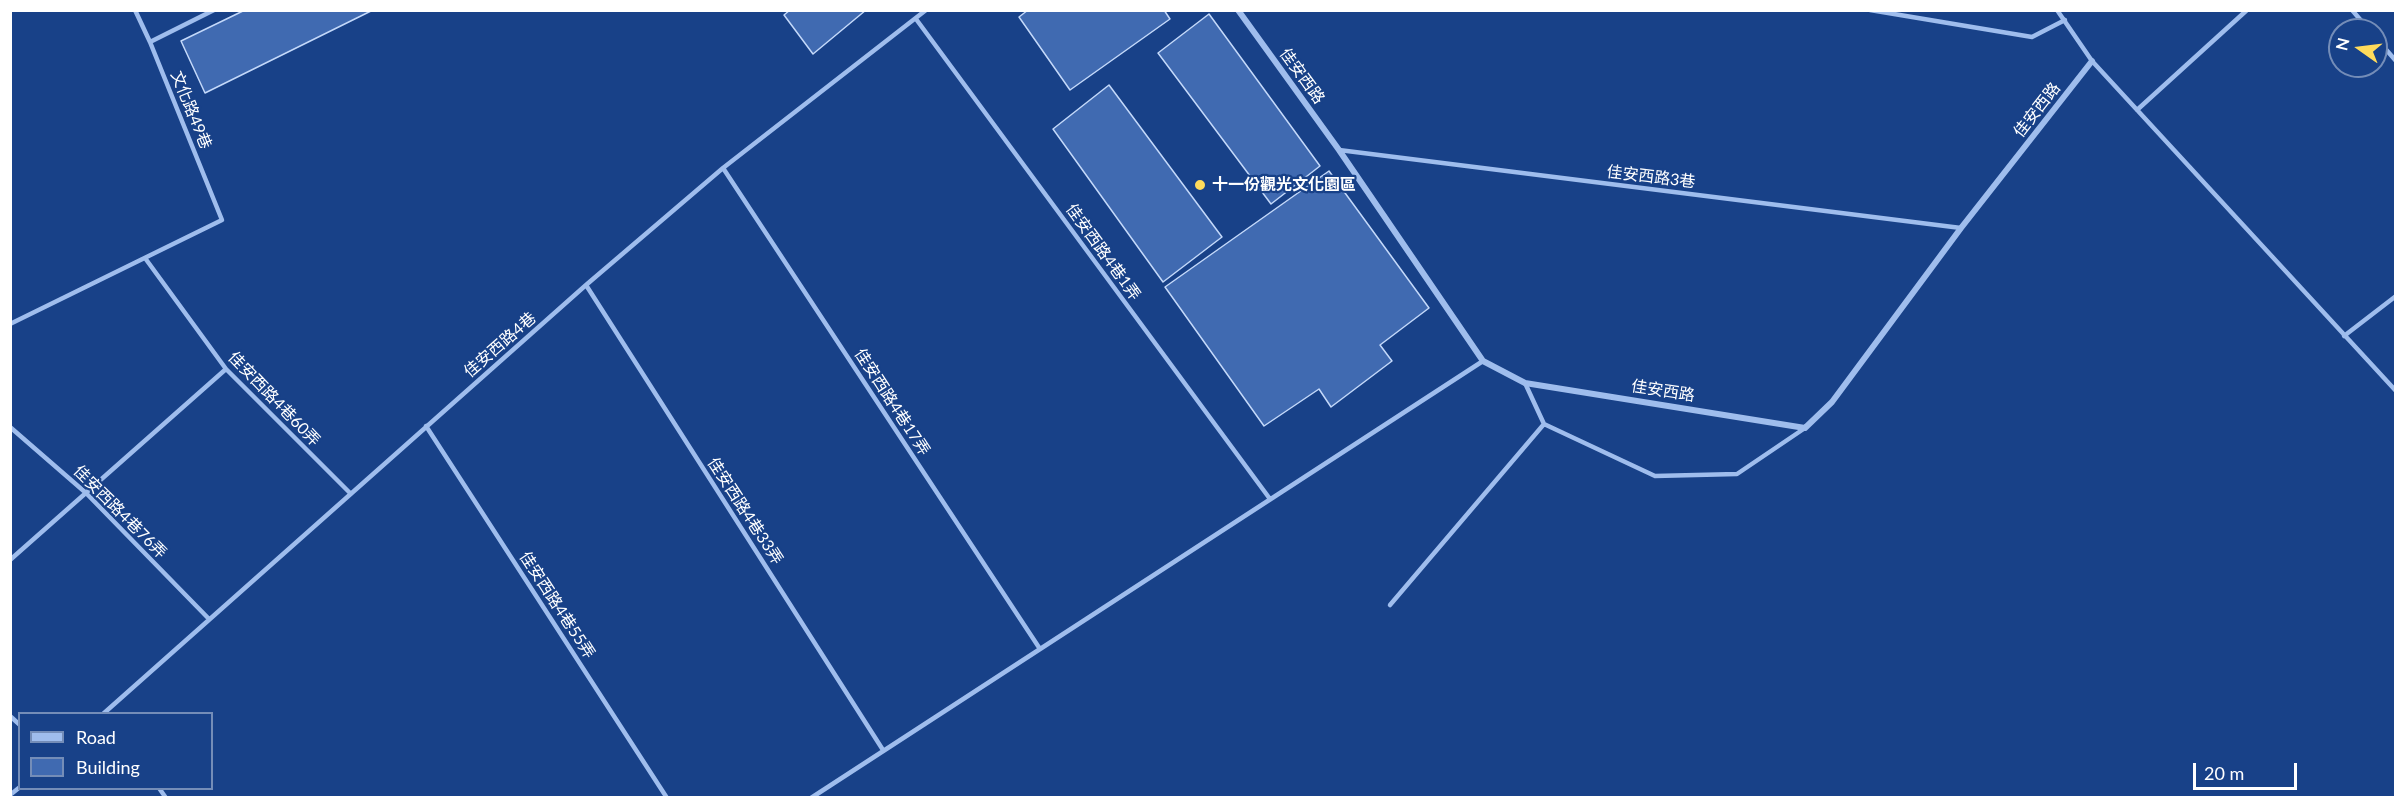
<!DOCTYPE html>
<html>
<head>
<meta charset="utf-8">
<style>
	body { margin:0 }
	#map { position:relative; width:2406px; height:808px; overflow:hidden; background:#184188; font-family:Lato,sans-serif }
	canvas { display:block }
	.frame { position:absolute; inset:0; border:12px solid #fff; pointer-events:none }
	.legend { position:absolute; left:18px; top:712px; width:195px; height:78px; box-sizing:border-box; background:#184188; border:2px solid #748db8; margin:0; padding:8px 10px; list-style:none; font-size:18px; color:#fff }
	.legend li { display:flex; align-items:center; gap:12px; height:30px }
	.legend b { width:30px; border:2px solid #748db8 }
	.north { position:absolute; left:2328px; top:18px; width:60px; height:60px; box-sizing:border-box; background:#184188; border:2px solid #748db8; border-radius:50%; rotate:284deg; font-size:16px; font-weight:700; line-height:24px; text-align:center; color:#fff }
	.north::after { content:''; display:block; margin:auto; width:21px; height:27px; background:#ffdb5b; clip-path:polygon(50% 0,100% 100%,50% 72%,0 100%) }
	.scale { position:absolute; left:2193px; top:763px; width:104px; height:27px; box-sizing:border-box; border:3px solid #fff; border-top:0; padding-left:8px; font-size:18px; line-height:21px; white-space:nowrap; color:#fff; -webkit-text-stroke:4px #184188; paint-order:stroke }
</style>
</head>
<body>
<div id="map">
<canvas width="2406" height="808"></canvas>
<div class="frame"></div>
<ul class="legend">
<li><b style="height:8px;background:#9fbded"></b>Road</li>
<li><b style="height:16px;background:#406ab1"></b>Building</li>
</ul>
<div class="north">N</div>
<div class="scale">20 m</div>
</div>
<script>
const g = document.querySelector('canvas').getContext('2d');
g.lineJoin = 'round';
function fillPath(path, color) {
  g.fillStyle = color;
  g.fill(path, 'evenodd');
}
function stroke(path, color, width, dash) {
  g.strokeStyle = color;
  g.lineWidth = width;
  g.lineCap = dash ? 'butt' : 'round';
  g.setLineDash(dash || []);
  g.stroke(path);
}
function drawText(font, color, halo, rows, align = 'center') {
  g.font = font + ' Lato,"Noto Sans TC",sans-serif';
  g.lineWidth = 4.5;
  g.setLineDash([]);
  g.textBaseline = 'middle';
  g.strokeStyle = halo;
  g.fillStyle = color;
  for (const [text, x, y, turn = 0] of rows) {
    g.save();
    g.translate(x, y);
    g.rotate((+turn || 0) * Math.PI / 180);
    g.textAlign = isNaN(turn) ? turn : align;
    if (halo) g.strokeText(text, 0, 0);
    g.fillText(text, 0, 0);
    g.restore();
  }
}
const building = new Path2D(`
	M245,10H373L205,93L181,41Z
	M790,10H866L813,54L784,15Z
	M1028,10H1164L1170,19L1070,90L1019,17Z
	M1209,14L1320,166L1271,204L1158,53Z
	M1109,85L1222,237L1163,282L1053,129Z
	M1329,171L1429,308L1380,345L1392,361L1331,407L1319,389L1264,426L1165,287Z`);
fillPath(building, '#406ab1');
stroke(building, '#c4d9fa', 1.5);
stroke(new Path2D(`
	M1870,10L2032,37L2065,20
	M2057,10L2092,61L2396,391
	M2352,10L2369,30
	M916,19L1270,499
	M2376,38L2396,61
	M150,42L214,10
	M2137,110L2247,10
	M1339,150L1961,228
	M723,168L1040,649
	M145,258L226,369L351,494
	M586,285L883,750
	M10,324L222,220L150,42L135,10
	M2344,336L2396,296
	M1525,383L1544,424L1655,476L1737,474L1805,428
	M426,426L667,798
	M10,427L86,493L209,619
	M10,560L226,369
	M1390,605L1544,424
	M103,714L586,285L723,168L926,10
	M10,716L20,725
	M159,788L166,798
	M10,795L20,787
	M811,798L1483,361`), '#9fbded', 4.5);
stroke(new Path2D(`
	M1238,10L1339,150L1483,361L1525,383L1805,428L1832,402L1961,228L2092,61`), '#9fbded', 6);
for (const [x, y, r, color] of [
	[1200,185,6,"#ffdb5b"]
]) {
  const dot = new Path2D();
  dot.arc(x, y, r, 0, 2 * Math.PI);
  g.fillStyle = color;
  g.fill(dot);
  stroke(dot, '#184188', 2);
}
drawText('16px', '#fff', '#184188', [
	["佳安西路",1302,76,54],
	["文化路49巷",191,110,68],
	["佳安西路",2037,110,-52],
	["佳安西路3巷",1651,177,7],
	["佳安西路4巷1弄",1103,252,54],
	["佳安西路4巷",500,345,-41],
	["佳安西路",1663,391,9],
	["佳安西路4巷60弄",274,399,46],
	["佳安西路4巷17弄",892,402,57],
	["佳安西路4巷33弄",745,511,57],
	["佳安西路4巷76弄",120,512,45],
	["佳安西路4巷55弄",557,605,57]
]);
drawText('bold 16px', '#fff', '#184188', [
	["十一份觀光文化園區",1212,185]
], 'left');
</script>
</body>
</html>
